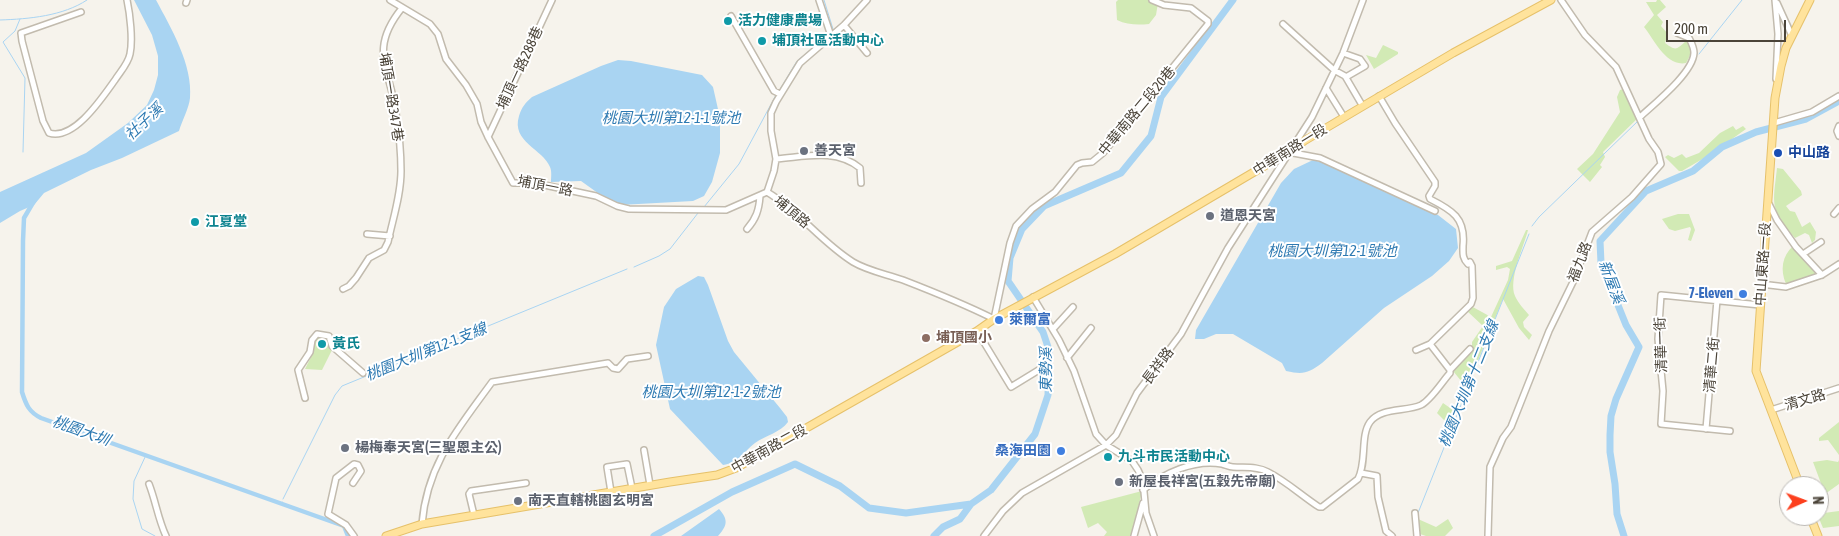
<!DOCTYPE html>
<html>
<head>
<meta charset="utf-8">
<style>
	body { margin:0 }
	#map { position:relative; width:1839px; height:536px; overflow:hidden; background:#f6f3ec; font-family:"Asap Condensed",sans-serif }
	canvas { display:block }
	.north { position:absolute; left:1779px; top:476px; width:50px; height:50px; box-sizing:border-box; background:#fff; border:1px solid #b7b4b0; border-radius:50%; rotate:88deg; font-size:14px; font-weight:700; line-height:20px; text-align:center; color:#4b4439 }
	.north::after { content:''; display:block; margin:auto; width:18px; height:22px; background:#fc3f1d; clip-path:polygon(50% 0,100% 100%,50% 72%,0 100%) }
	.scale { position:absolute; left:1666px; top:20px; width:120px; height:22px; box-sizing:border-box; border:2px solid #4b4439; border-top:0; padding-left:6px; font-size:15px; line-height:18px; white-space:nowrap; color:#4b4439; -webkit-text-stroke:4px #fff; paint-order:stroke }
</style>
</head>
<body>
<div id="map">
<canvas width="1839" height="536"></canvas>
<div class="north">N</div>
<div class="scale">200 m</div>
</div>
<script>
const g = document.querySelector('canvas').getContext('2d');
g.lineJoin = 'round';
function fillPath(path, color) {
  g.fillStyle = color;
  g.fill(path, 'evenodd');
}
function stroke(path, color, width, dash) {
  g.strokeStyle = color;
  g.lineWidth = width;
  g.lineCap = dash ? 'butt' : 'round';
  g.setLineDash(dash || []);
  g.stroke(path);
}
function drawText(font, color, halo, rows, align = 'center') {
  g.font = font + ' "Asap Condensed","Noto Sans TC",sans-serif';
  g.lineWidth = 4;
  g.setLineDash([]);
  g.textBaseline = 'middle';
  g.strokeStyle = halo;
  g.fillStyle = color;
  for (const [text, x, y, turn = 0] of rows) {
    g.save();
    g.translate(x, y);
    g.rotate((+turn || 0) * Math.PI / 180);
    g.textAlign = isNaN(turn) ? turn : align;
    if (halo) g.strokeText(text, 0, 0);
    g.fillText(text, 0, 0);
    g.restore();
  }
}
fillPath(new Path2D(`
	M1118,0H1154L1158,3L1156,15L1149,24C1138,25 1127,25 1117,20L1116,2Z
	M1657,0H1660L1666,7L1657,15L1663,22L1661,26L1668,34L1665,43C1676,51 1676,50 1686,41L1688,40C1693,49 1691,55 1686,63C1666,67 1654,39 1644,27L1654,15L1646,2H1656Z
	M1383,45L1398,52V54L1374,69L1366,55L1376,58Z
	M1623,89L1639,117L1603,152L1605,157L1600,165L1602,167L1590,182L1577,169L1593,154L1620,112L1617,97L1620,90Z
	M1733,126L1736,130L1743,126L1746,129L1711,154L1682,171H1679L1665,157L1668,155L1674,158L1682,154L1686,158L1699,153L1720,133Z
	M1777,168L1783,169L1801,191L1802,195L1786,206L1790,211L1795,212L1802,227L1810,222L1816,232L1815,240L1812,243L1809,235L1805,233L1795,238C1769,209 1773,204 1777,168Z
	M1678,214H1689L1695,230L1691,241L1688,240L1691,229L1690,227L1675,231L1669,229L1662,219Z
	M1526,230H1528C1524,246 1508,280 1515,296C1518,303 1524,309 1529,315L1523,322L1524,327L1532,335L1529,340L1519,328L1503,299L1451,427L1437,413L1443,403L1453,410L1458,398L1457,395L1462,382L1453,371L1454,369L1472,347V342L1483,326L1467,311L1471,306L1491,317L1508,280L1510,269L1507,267L1496,270V266L1512,261Z
	M1793,246L1818,273L1817,275L1786,284C1780,270 1782,256 1793,246Z
	M321,337L329,339L333,348L322,370L305,369L311,357L314,341L316,338Z
	M1839,422V455L1828,440L1819,441V438Z
	M1827,460L1838,462L1839,460V484L1825,494L1813,462Z
	M1142,491L1132,536H1104L1107,532L1098,523L1088,528L1081,507Z
	M1821,508L1824,513L1839,511V526L1823,528L1818,516L1819,509Z
	M1418,519L1436,527L1448,519L1453,528L1445,536H1426L1420,534Z`), '#d2eab5');
fillPath(new Path2D(`
	M134,0H156C171,28 193,65 190,98C189,108 182,121 179,131L122,158L91,170L44,193L34,205L20,211L0,223V192L86,153L128,123L147,105L154,90L158,75V56L152,35Z
	M618,60L631,61L702,75L713,87L720,118V153L712,182L704,196L693,201L620,205L602,196L581,181L551,182C551,178 552,171 550,167C543,149 511,142 519,116C522,107 525,103 532,97L601,66Z
	M1313,160L1324,163L1438,215L1456,229L1458,248L1449,261L1432,276L1384,308L1322,363C1308,373 1304,375 1286,371L1282,363L1233,334H1216L1204,339H1195L1196,330L1281,183L1294,169Z
	M698,276L704,277L708,285L728,341L734,352L780,408L787,417L788,422C780,433 766,435 755,443C743,452 739,463 723,465L670,409L656,345L664,307L676,289Z
	M719,509C729,520 727,526 718,536H681Z`), '#a9d4f2');
stroke(new Path2D(`
	M824,0L833,29L832,30
	M20,19L15,31L3,42L25,78L23,152
	M0,20C29,19 63,16 87,0
	M1699,54L1742,0
	M779,91L797,61L828,35
	M704,207L739,164L776,95
	M1532,226L1539,217L1638,121
	M634,267L659,256L670,249L698,213
	M146,455L134,481L133,499L142,529L155,536
	M283,499L335,395L342,386L627,269
	M281,503L282,502
	M1418,513L1529,234`), '#a9d4f2', 1);
stroke(new Path2D(`
	M34,201L24,218L23,241L22,392C26,405 29,412 41,418L344,526L348,536`), '#a9d4f2', 4.5);
stroke(new Path2D(`
	M654,536L732,492L795,464L840,486L869,508L906,513L971,504L991,490L1035,434L1048,395L1049,350L1043,332L1008,281L1010,258L1022,229L1044,206L1121,173L1151,136L1161,97L1233,0
	M934,536L943,527L960,519L971,504
	M1624,536L1617,514L1615,484L1610,452V435L1611,416L1616,399L1639,347L1626,325L1601,263L1600,241L1646,191L1693,171L1722,147L1756,132L1806,119L1839,101`), '#a9d4f2', 7);
const minor = new Path2D(`
	M390,0L430,24L438,34L446,59L466,85L477,104L481,122L488,137L513,183H535L596,196L617,206L629,209L726,210L767,192
	M819,0L831,36
	M1775,0L1778,34L1776,79
	M186,3L187,0
	M1777,3L1792,36
	M81,12L21,33L22,41L43,121L49,133C74,141 102,98 115,80C120,72 128,64 130,54C133,40 130,14 127,0
	M731,16L774,91L780,94
	M1283,24L1334,70L1345,76L1362,105
	M844,25L867,53
	M1343,53L1360,59L1365,66L1346,77
	M1326,88L1344,117
	M1379,96L1395,123L1435,182V186L1429,196L1430,199C1452,210 1466,218 1463,246C1463,253 1462,258 1468,264L1470,262L1472,266L1473,298L1471,304L1430,344L1416,350
	M1640,117C1654,104 1693,73 1694,53C1694,47 1691,42 1689,38L1677,33
	M1774,123L1812,112L1839,96
	M1839,126L1837,131L1839,136
	M488,137L552,0
	M1288,152L1320,158L1435,211
	M776,159C805,157 835,148 860,168L861,183
	M767,192C799,211 821,242 853,262C868,271 886,274 903,280C934,292 964,304 994,319L1010,243L1016,226L1032,209L1055,192L1077,165L1082,163L1092,162L1103,153L1208,24V21L1191,8L1164,5L1152,0
	M767,192L774,171L776,159L771,131V113L776,102L800,63L844,25L867,0
	M1769,204L1777,220L1796,247L1822,275
	M1834,214L1839,208
	M747,229C756,219 759,210 760,196
	M367,234L390,236
	M1803,254L1821,242
	M1761,284L1786,287L1822,275L1839,264
	M343,289L349,286L356,278L369,258L384,250L388,242C393,218 401,195 401,171C401,152 399,132 396,113C390,68 368,50 402,8
	M1033,297L1059,340L1074,371L1096,434L1106,445L1132,461L1138,470L1143,481L1146,513L1154,536
	M1053,329L1073,307
	M977,331L1011,387L1042,368
	M1430,344L1450,370
	M1067,358L1091,328
	M305,398L298,370L310,352L312,340L317,334L329,336L332,346L363,373
	M1771,410L1839,388
	M1706,429L1717,300
	M1730,431L1661,424L1663,391L1658,339L1661,295L1760,305
	M644,450L650,485
	M1361,473L1377,476L1378,497L1386,531L1392,536
	M353,483L361,471L358,465L354,464L336,478L328,514L346,525L354,536
	M149,484C156,502 158,519 166,536
	M1143,490C1164,473 1194,459 1222,464C1226,465 1229,467 1233,467C1245,468 1257,466 1268,472C1286,481 1302,496 1319,507H1322L1358,479C1367,462 1360,436 1370,422C1381,407 1406,412 1421,405C1431,400 1442,382 1450,373V370L1470,349
	M611,492L607,467L627,464L632,488
	M1415,513L1417,536
	M474,515L469,494L471,491L526,483
	M422,524C427,464 458,429 492,382L608,363L613,368L618,369L627,359L648,356
	M984,536L1003,511L1022,493L1106,445L1116,435L1137,393L1181,334L1228,248L1312,117L1343,53L1363,0
	M1134,536L1143,503
	M1488,536L1490,467L1503,438L1511,427L1549,331L1573,282L1592,232L1632,197L1661,164L1658,152L1649,139L1616,67L1585,35L1561,0`);
const major = new Path2D(`
	M1800,486L1756,371L1775,98L1781,66L1786,48L1810,0
	M1810,516L1818,536
	M386,536L422,524L670,482L717,475L736,468L977,331L994,319L1115,254L1288,152L1304,141L1453,53L1551,0`);
stroke(minor, '#c2bbae', 8);
stroke(major, '#e6c16a', 9);
stroke(minor, '#fff', 5);
stroke(major, '#ffe39c', 7);
for (const [x, y, r, color] of [
	[728,21,5,"#0f9aa8"],
	[762,41,5,"#0f9aa8"],
	[804,151,5,"#6b7280"],
	[1778,153,5,"#1a4fb4"],
	[1210,216,5,"#6b7280"],
	[195,222,5,"#0f9aa8"],
	[1743,294,5,"#3f7fe0"],
	[999,320,5,"#3f7fe0"],
	[926,338,5,"#8d6e63"],
	[322,344,5,"#0f9aa8"],
	[345,448,5,"#6b7280"],
	[1061,451,5,"#3f7fe0"],
	[1108,457,5,"#0f9aa8"],
	[1119,482,5,"#6b7280"],
	[518,501,5,"#6b7280"]
]) {
  const dot = new Path2D();
  dot.arc(x, y, r, 0, 2 * Math.PI);
  g.fillStyle = color;
  g.fill(dot);
  stroke(dot, '#fff', 2);
}
drawText('bold 14px', '#0d838f', '#fff', [
	["活力健康農場",738,21],
	["埔頂社區活動中心",772,41],
	["江夏堂",205,222],
	["黃氏",332,344],
	["九斗市民活動中心",1118,457]
], 'left');
drawText('14px', '#4b4439', '#fff', [
	["埔頂一路288巷",520,68,-65],
	["埔頂一路347巷",391,97,81],
	["中華南路二段20巷",1137,111,-50],
	["中華南路一段",1290,150,-32],
	["埔頂一路",545,186,11],
	["埔頂路",792,212,40],
	["福九路",1580,262,-69],
	["中山東路一段",1763,264,-86],
	["清華一街",1661,345,-92],
	["清華二街",1712,365,-85],
	["長祥路",1158,366,-53],
	["清文路",1805,400,-17],
	["中華南路二段",769,449,-29]
]);
drawText('bold 14px', '#5b616d', '#fff', [
	["善天宮",814,151],
	["道恩天宮",1220,216],
	["楊梅奉天宮(三聖恩主公)",355,448],
	["新屋長祥宮(五穀先帝廟)",1129,482],
	["南天直轄桃園玄明宮",528,501]
], 'left');
drawText('bold 14px', '#164399', '#fff', [
	["中山路",1788,153]
], 'left');
drawText('bold 14px', '#366cbe', '#fff', [
	["7-Eleven",1733,294],
	["萊爾富",1009,320,"left"],
	["桑海田園",1051,451]
], 'right');
drawText('bold 14px', '#785e54', '#fff', [
	["埔頂國小",936,338]
], 'left');
drawText('italic 15px', '#2e7ab2', '#fff', [
	["桃園大圳第12-1-1號池",671,118],
	["社子溪",144,122,-43],
	["桃園大圳第12-1號池",1332,251],
	["新屋溪",1611,282,69],
	["桃園大圳第12-1支線",426,352,-22],
	["東勢溪",1046,370,-90],
	["桃園大圳第十二支線",1469,384,-68],
	["桃園大圳第12-1-2號池",711,392],
	["桃園大圳",81,431,20]
]);
</script>
</body>
</html>
